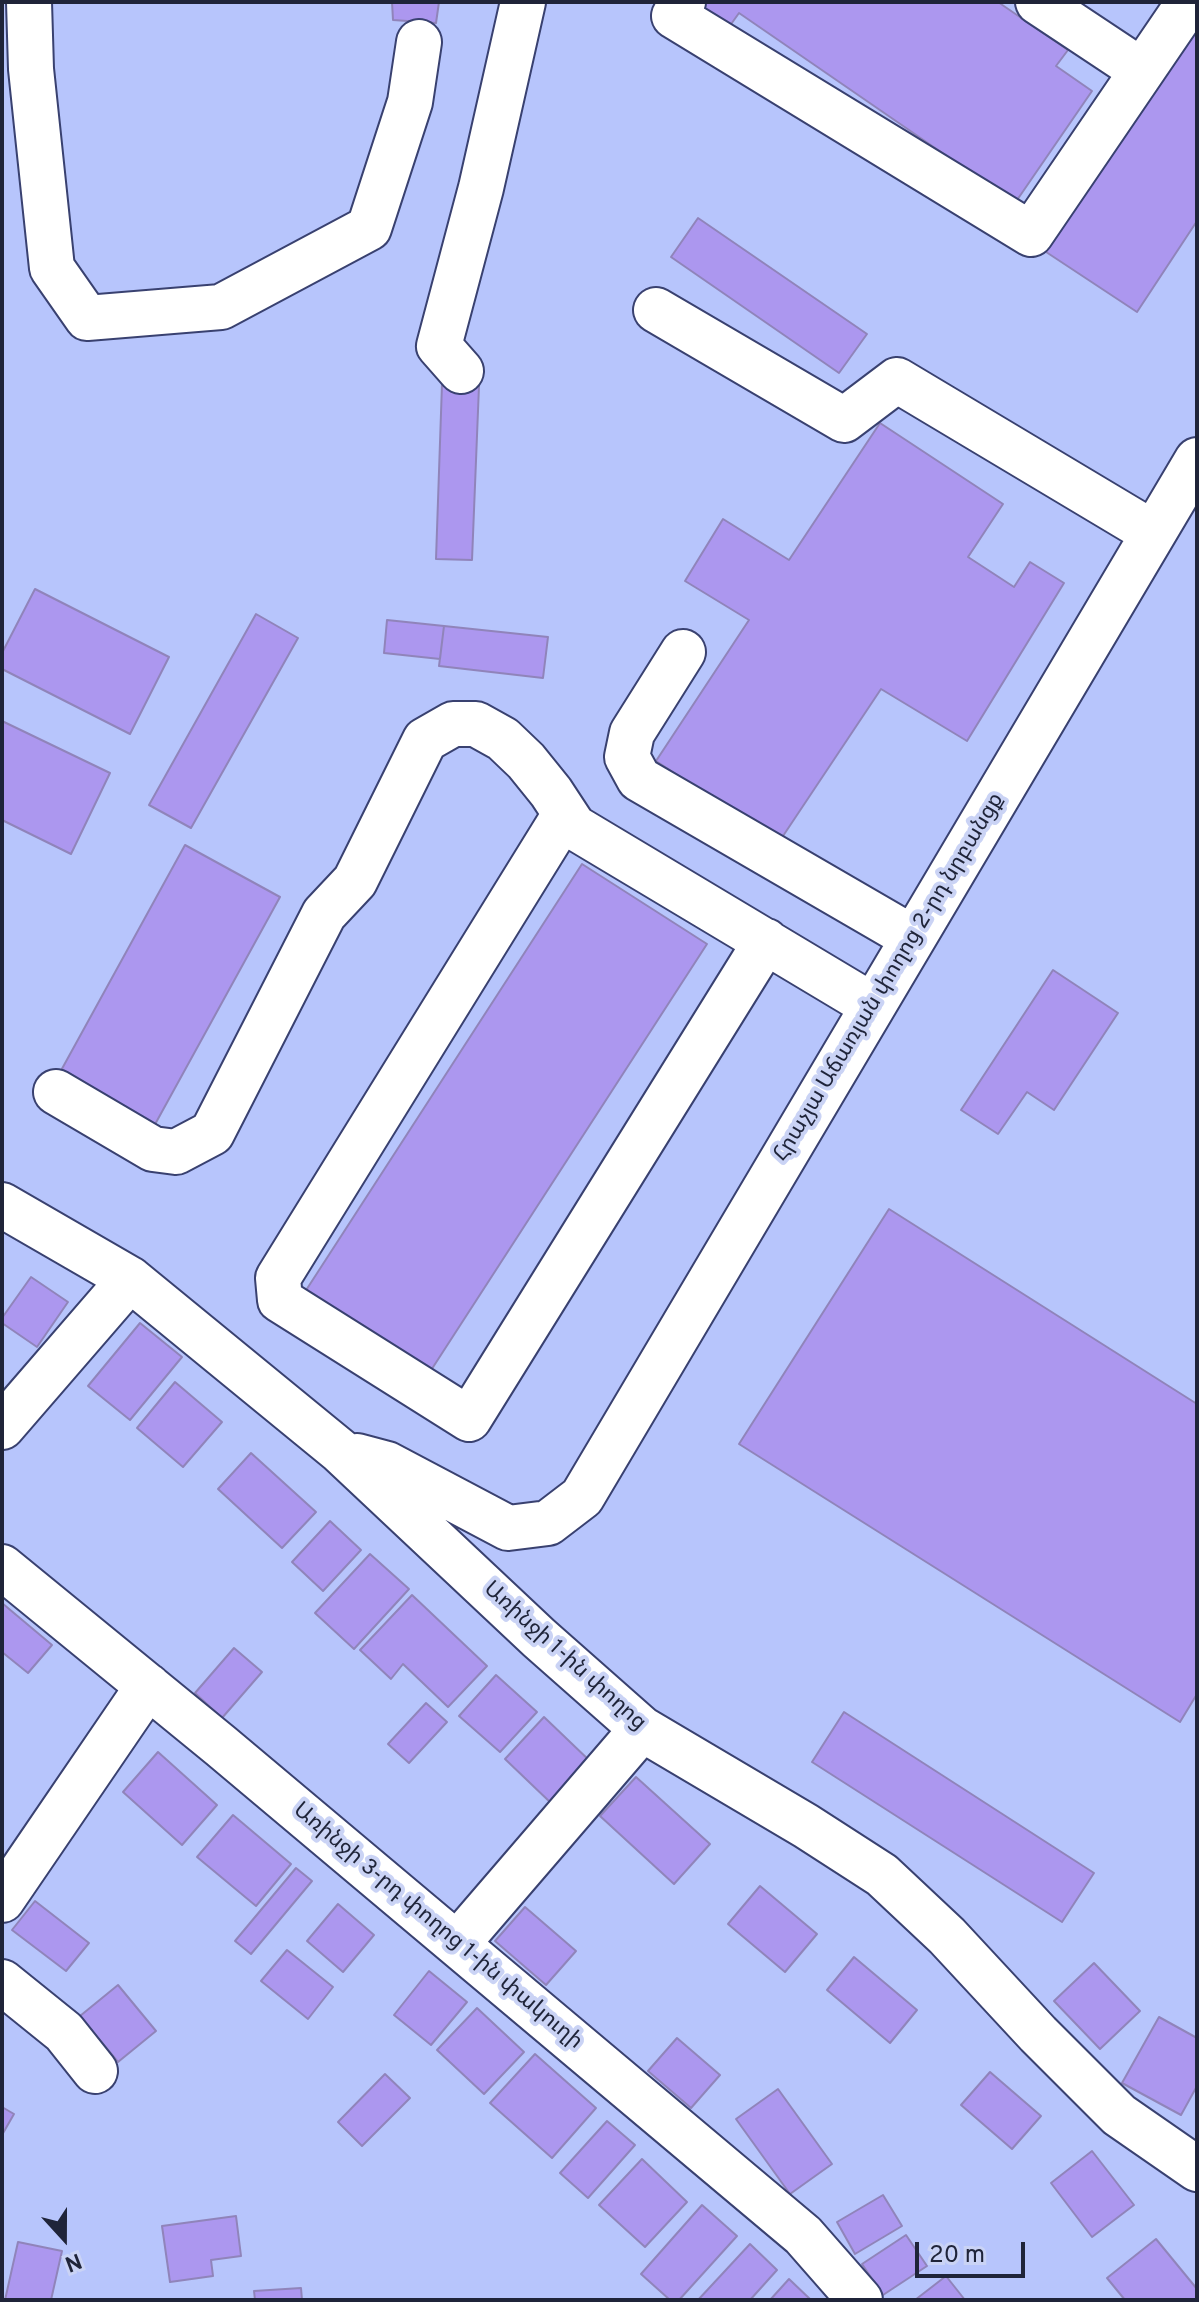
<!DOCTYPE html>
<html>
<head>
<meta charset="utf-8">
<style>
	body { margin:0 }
	#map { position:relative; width:1199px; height:2302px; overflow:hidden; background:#b7c5fc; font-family:Overpass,sans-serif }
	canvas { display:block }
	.frame { position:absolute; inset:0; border:4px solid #1f2439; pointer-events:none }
	.north { position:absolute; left:24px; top:2198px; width:80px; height:80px; -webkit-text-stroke:6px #cad3f5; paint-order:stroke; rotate:159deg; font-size:22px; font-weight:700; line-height:32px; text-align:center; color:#1f2439 }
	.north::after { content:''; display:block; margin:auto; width:28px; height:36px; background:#1f2439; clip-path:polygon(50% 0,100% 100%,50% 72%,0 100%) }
	.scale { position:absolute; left:915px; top:2242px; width:110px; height:36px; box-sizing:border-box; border:4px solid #1f2439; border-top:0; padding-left:10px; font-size:24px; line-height:28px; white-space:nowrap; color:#1f2439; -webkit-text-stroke:6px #cad3f5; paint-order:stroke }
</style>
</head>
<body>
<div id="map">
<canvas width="1199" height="2302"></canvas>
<div class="frame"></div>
<div class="north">N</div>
<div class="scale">20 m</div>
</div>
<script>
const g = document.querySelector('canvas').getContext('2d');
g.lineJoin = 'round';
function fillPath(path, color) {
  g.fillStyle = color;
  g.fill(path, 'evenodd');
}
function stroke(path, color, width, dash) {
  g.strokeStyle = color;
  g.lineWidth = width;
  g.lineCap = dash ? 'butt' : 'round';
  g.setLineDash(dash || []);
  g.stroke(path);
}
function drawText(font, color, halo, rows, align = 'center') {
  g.font = font + ' Overpass,"Noto Sans Armenian",sans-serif';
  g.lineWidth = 8;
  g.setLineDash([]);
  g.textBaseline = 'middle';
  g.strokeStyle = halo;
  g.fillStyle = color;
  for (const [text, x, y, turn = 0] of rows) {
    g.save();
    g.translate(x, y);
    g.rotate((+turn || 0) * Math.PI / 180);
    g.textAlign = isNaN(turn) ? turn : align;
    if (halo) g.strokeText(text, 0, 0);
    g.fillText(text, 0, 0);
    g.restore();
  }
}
const building = new Path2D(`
	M392,2H439L436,23L393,20Z
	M701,2H998L1068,50L1056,66L1092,91L1015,203L739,13L729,27L698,6Z
	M1197,4V221L1137,312L1037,246Z
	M698,218L867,334L839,373L671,257Z
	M442,384L479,386L472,560L436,559Z
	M880,423L1003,504L968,557L1014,587L1030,562L1064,583L967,741L881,689L779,842L656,761L749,620L685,581L723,519L789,560Z
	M35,589L169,657L130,734L2,669V653Z
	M256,614L298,638L191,828L149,805Z
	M387,620L444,626L440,659L384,653Z
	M444,626L548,637L543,678L439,666Z
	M2,721L110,773L71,854L2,820Z
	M185,845L280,897L153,1128L58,1076Z
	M582,864L707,944L426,1378L301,1298Z
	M1053,970L1118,1013L1054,1110L1027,1092L998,1134L961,1110Z
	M889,1209L1197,1404V1694L1180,1722L739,1444Z
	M31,1277L68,1302L37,1347L2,1323V1318Z
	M140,1323L182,1357L130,1420L88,1386Z
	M175,1382L222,1422L183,1467L137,1428Z
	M251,1453L316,1512L282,1548L218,1489Z
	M330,1521L361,1550L323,1591L292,1562Z
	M370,1554L409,1589L354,1649L315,1613Z
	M412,1595L487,1666L448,1707L403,1664L391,1679L360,1650Z
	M2,1603L52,1645L28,1673L2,1652Z
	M234,1648L262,1672L222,1718L195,1693Z
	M496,1675L537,1712L500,1752L459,1716Z
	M426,1703L447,1722L409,1763L388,1744Z
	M844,1712L1094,1873L1062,1922L812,1762Z
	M544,1717L592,1763L552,1804L505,1759Z
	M158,1752L217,1805L182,1845L123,1792Z
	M636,1777L710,1844L674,1884L600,1816Z
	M233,1815L291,1864L256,1906L197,1857Z
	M296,1868L312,1881L251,1954L235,1941Z
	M760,1886L817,1934L785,1972L728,1924Z
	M35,1901L89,1943L66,1971L12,1930Z
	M338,1904L374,1935L343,1972L307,1941Z
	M525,1907L576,1951L546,1985L495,1941Z
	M287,1950L333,1987L308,2019L261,1981Z
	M854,1957L917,2010L890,2043L827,1990Z
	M1094,1963L1140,2011L1100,2049L1054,2001Z
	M429,1971L467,2002L431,2045L394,2015Z
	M118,1985L156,2031L118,2062L80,2016Z
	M477,2008L524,2052L484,2094L437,2050Z
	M1159,2017L1197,2038V2086L1181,2115L1122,2083Z
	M677,2038L720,2075L691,2108L648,2071Z
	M535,2054L596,2108L552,2158L490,2103Z
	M990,2072L1041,2116L1012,2149L961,2105Z
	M385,2074L410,2098L362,2146L338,2122Z
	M778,2089L832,2164L790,2194L736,2119Z
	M2,2107L14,2114L2,2135Z
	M607,2121L635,2145L588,2198L560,2173Z
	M1092,2151L1134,2205L1092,2237L1051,2183Z
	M642,2159L687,2202L645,2247L599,2205Z
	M883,2195L902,2226L855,2254L837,2222Z
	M702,2205L737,2236L679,2300H670L641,2274Z
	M236,2216L241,2256L211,2260L213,2276L170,2282L162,2226Z
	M906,2235L927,2266L883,2295L862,2264Z
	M1156,2239L1197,2289V2298L1194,2300H1125L1107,2278Z
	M18,2242L62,2251L51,2300H5Z
	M750,2244L777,2270L750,2300H698Z
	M946,2276L965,2300H915Z
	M789,2279L811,2300H770Z
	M301,2288L302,2300H255L254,2291Z`);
fillPath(building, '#ac97ef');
stroke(building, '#9084ba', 2);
const minor = new Path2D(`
	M29,2L31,69L52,268L87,318L221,307L369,228L410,102L419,42
	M683,2L674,16L1031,234L1189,2
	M1038,2L1142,71
	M656,310L844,420L897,380L1153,533
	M461,371L439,346L481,188L523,2
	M683,652L632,733L627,757L639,779L913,938
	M565,814L278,1278L280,1300L469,1419L766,941
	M56,1092L153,1149L176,1152L212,1133L324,914L355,881L425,740L453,724H476L503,739L526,761L551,792L574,827L873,1006
	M2,1205L130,1279L340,1451L539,1638L642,1729L806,1826L882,1875L947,1936L1038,2034L1119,2115L1197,2169
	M2,1427L130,1279
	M357,1456L387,1464L508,1528L548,1523L582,1497L1197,460
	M2,1567L221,1746L803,2235L860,2300
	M2,1900L148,1686
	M457,1944L642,1729
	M2,1982L64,2032L95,2071`);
stroke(minor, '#394170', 48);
stroke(minor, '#fff', 44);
drawText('22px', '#1f2439', '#cad3f5', [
	["Հրաչյա Աճառյան փողոց 2-րդ նրբանցք",890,978,-59],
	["Առինջի 1-ին փողոց",564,1657,42],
	["Առինջի 3-րդ փողոց 1-ին փակուղի",437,1927,40]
]);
</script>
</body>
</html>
